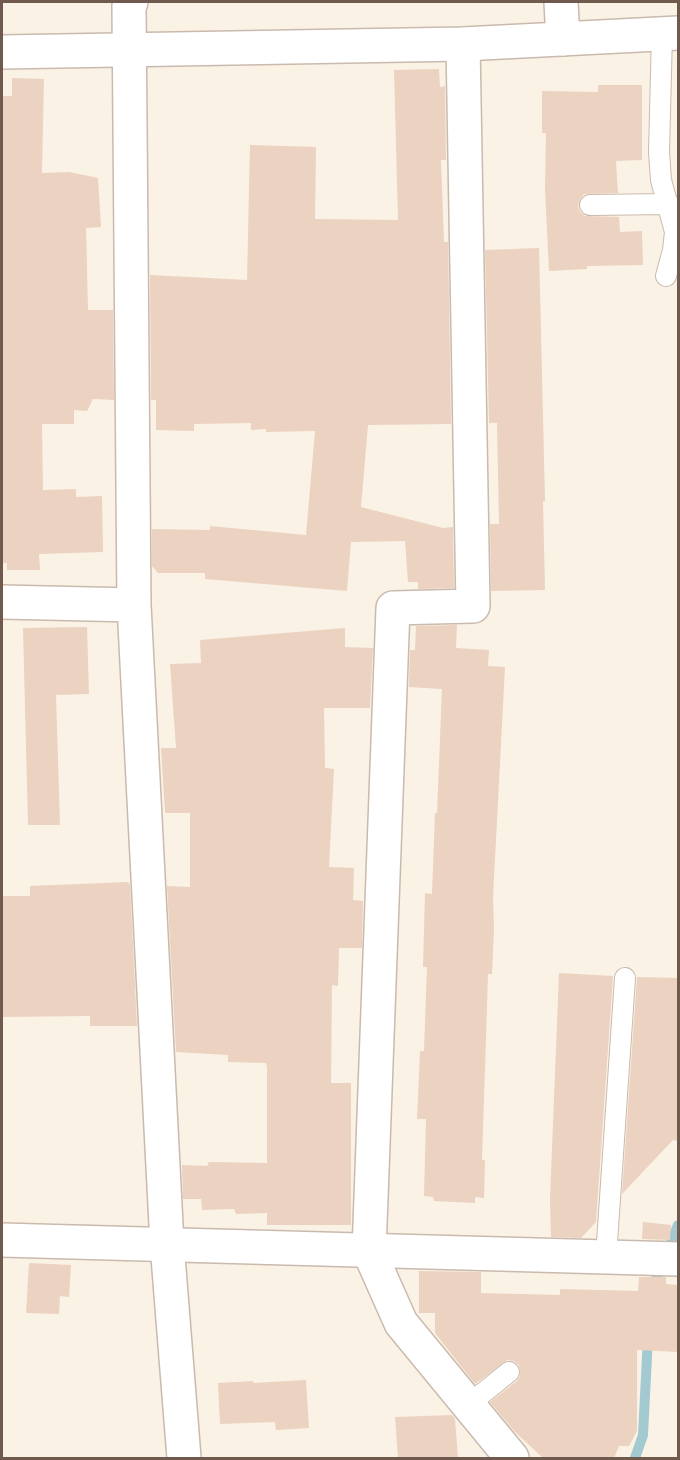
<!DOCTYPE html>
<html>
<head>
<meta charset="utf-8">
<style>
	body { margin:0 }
	#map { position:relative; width:680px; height:1460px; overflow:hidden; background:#faf2e5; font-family:"Space Grotesk",sans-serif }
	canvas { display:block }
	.frame { position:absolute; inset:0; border:3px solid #705a4d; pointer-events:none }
</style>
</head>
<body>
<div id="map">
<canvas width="680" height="1460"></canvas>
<div class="frame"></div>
</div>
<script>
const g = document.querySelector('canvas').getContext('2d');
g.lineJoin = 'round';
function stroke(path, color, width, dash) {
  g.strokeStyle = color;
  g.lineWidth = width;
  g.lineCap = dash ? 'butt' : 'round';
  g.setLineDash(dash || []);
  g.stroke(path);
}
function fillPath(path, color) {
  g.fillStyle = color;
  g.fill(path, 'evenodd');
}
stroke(new Path2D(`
	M652,1289L678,1225
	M635,1458L643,1435L648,1337`), '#a4cad1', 10);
fillPath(new Path2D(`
	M439,69L440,87L445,86L446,160H441L444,242H448L451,424L368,425L361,507L443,528L453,527L454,588L418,589V582H408L405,541L351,542L347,591L205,579V573H158L152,566V529L210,530V526L306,535L315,431L266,432V429L251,430V423L194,424V431L156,430V400H151L150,275L247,280L250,145L316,147L315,219L398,220L394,70Z
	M12,78L44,79L42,173L69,172L98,178L101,227L86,228L88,310H113L114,400L93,399L87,411L74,410V424H42L43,490L76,489V497L102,496L103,552L39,554L40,570H7V563H2V96H12Z
	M598,85H642V160L616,161L618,193L584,194L580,199L578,206L580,212L585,216L619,217L620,232L642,231L643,265L587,266V269L549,271L545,190L546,133H542V91L598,92Z
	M539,248L545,501H543L545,590L491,591L490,524H499L497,423H489L485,250Z
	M457,625L456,648L489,650L488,666L505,667L493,897L494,928L492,974H488L482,1160H485L484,1198L475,1197V1203L434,1201L433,1197L424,1196L426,1119H417L420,1051H424L427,967H423L425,893L432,894L435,813H437L442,689L409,687L410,650H415L416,626Z
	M87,627L89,694L56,695L60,825H28L23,628Z
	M345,628V647L373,648L370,708H324L325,768L334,769L329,867L354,868L353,900L363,901L362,948H339L338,986L332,985L331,1083H351V1225H267V1213L236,1214L234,1209L202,1210L201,1199H183L182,1165L207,1166L209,1162L267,1163V1068L266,1063L228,1062V1055L176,1052L167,886L190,887V813H165L161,748H176L170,664L201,663L200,640Z
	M128,882L130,885L137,1026H90V1016L2,1017V896H30V886Z
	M559,973L613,976L596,1222L581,1238L551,1237L550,1199Z
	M637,977L678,978V1141L673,1140L622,1194Z
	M643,1222L671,1225L670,1240L642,1239Z
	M29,1263L71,1265L69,1297L60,1296L59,1314L26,1313Z
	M419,1271L481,1272V1293L560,1295V1289L638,1291L639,1277H666V1284L678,1285V1352L637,1350V1431L629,1446H619L614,1458H543L515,1432L490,1402L517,1381L520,1376L519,1365L514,1361L507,1360L475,1384L435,1333V1313H419Z
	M306,1380L309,1428L276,1430L275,1422L220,1424L218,1383L253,1381V1383Z
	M452,1415L455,1419L458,1458H398L395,1417Z`), '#ecd2c0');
const service = new Path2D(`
	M662,34L659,152L661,180L675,232L673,250L666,276
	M590,205L669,204
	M606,1257L625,978
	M468,1405L509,1372`);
const minor = new Path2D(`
	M131,2L129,6L134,605L167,1244L184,1458
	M561,2L563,39
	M463,44L473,606L393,608L369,1251L401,1323L512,1458
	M2,602L134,605`);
const tertiary = new Path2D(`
	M2,52L463,44L678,33
	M2,1240L678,1259`);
stroke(service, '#cabaad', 22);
stroke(minor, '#cabaad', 36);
stroke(tertiary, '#cabaad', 36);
stroke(service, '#fff', 20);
stroke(minor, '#fff', 33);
stroke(tertiary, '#fff', 33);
</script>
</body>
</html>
